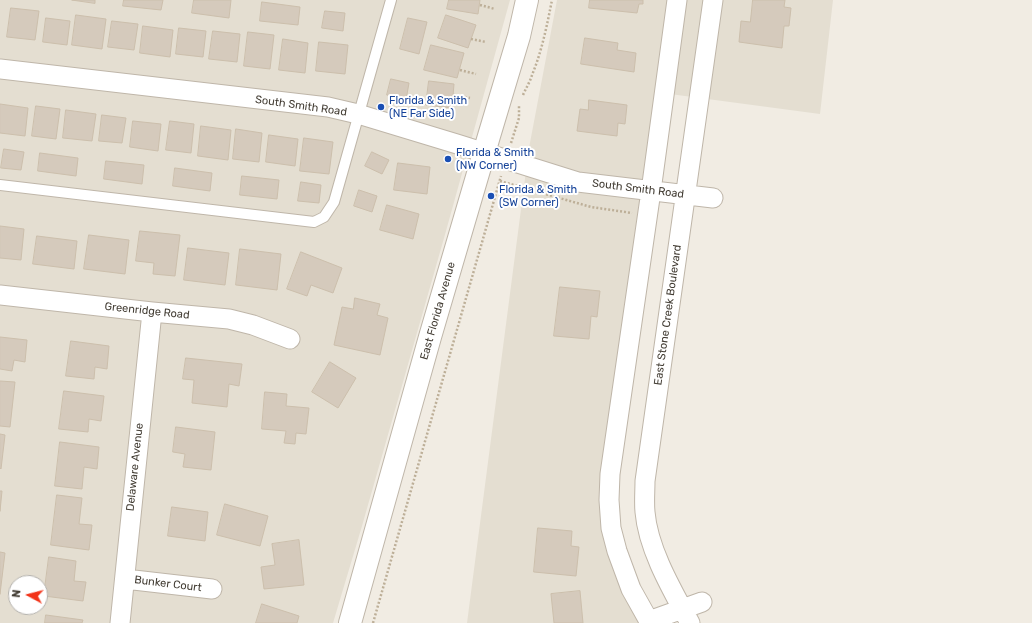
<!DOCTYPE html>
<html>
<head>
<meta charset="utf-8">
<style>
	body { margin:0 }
	#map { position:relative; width:1032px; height:623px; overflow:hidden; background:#f1ece3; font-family:Rubik,sans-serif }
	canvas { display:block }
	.north { position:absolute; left:8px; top:575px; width:40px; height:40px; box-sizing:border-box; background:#fff; border:1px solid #b3b1ad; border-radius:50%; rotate:277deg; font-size:11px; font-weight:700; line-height:16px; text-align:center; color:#423c33 }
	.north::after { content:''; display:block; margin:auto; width:14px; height:18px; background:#f23318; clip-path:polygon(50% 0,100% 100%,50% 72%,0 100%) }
</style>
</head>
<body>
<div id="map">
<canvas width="1032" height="623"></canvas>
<div class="north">N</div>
</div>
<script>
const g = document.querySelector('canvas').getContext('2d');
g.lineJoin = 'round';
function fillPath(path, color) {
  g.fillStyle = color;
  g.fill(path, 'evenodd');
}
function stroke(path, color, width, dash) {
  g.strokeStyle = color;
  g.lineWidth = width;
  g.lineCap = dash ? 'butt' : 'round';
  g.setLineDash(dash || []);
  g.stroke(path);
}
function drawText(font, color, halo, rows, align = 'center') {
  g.font = font + ' Rubik,sans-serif';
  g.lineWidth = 4;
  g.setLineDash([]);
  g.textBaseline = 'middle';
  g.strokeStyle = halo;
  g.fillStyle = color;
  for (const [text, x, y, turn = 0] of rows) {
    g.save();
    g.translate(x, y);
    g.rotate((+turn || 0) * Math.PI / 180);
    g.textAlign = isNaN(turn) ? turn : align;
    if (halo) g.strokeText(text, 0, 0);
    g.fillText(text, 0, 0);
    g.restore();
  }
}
fillPath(new Path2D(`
	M0,0H510L446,231L362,526L333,623H0ZM16,583H40V607H16Z
	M557,0H833L820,114L655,92L601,471L600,509L605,541L615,574L639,623H467L529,148Z`), '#e4ded1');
const building = new Path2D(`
	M72,0H95V3Z
	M124,0H163L161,10L123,6Z
	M194,0H231L229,18L192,13Z
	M449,0H480L478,14L447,9Z
	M590,0H643V4H639L637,13L589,8Z
	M753,0H785L784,7L791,8L789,26H784L782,48L739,42L741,21L750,22Z
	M262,2L300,7L298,25L260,21Z
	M11,8L39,11L35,40L7,37Z
	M325,11L345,13L343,31L322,28Z
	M76,15L106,19L102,49L72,45Z
	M446,15L476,25L468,48L438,38Z
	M46,18L70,21L67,45L43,42Z
	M408,18L427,22L419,54L400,49Z
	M112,21L138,24L134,50L108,47Z
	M143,26L173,30L170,57L140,53Z
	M179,28L206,31L203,57L176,54Z
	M213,31L240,34L237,62L209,59Z
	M248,32L274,35L270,69L244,66Z
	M585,38L618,43L617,50L636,53L634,72L581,64Z
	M283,39L308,43L305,73L279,70Z
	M319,42L348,45L345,74L316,71Z
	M431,45L464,53L457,78L424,70Z
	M391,79L409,83L406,100L387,95Z
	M429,81L454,84L452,108L426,105Z
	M589,100L627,105L625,124L618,123L617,136L577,131L580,109L588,110Z
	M0,104L28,108L25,136L0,133Z
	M36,106L60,109L56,139L32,136Z
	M66,110L96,114L92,141L63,138Z
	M102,115L126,118L122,143L99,141Z
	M133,121L161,124L158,151L130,147Z
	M170,121L194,124L191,153L166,150Z
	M201,126L231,130L228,160L198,156Z
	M236,129L262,133L259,162L233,159Z
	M269,135L298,139L295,166L266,162Z
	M304,138L333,142L329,174L300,171Z
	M4,149L24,152L21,170L1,168Z
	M372,152L389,160L382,174L365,166Z
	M40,153L78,158L76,176L38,171Z
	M106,161L144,165L142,184L104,179Z
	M398,163L430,167L427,194L394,190Z
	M175,168L212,173L210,191L173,186Z
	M242,176L279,180L277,199L240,195Z
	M301,182L321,185L319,203L298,201Z
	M359,190L377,196L372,212L354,206Z
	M387,205L419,214L413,239L380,230Z
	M0,226L24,229L21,260L0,258Z
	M140,231L180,235L175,276L153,274L154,263L136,261Z
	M89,235L129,240L125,274L84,269Z
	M37,236L77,241L74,269L33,264Z
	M188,248L229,253L225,285L184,280Z
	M240,249L281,254L277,290L236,285Z
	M301,252L342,268L333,293L311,285L307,296L287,289Z
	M560,287L600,291L597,317L591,316L589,339L554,336Z
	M355,298L380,304L377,315L388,318L380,355L334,345L342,307L353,309Z
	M0,337L27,340L25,362L14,360L12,371L0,369Z
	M71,341L109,346L107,369L95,367L94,379L66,376Z
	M186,358L242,364L239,386L229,384L227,407L192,403L194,380L183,379Z
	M330,362L356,378L338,408L312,392Z
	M0,381L15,382L10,427L0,426Z
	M64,391L104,396L101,421L89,419L88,432L59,429Z
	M265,392L287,394L286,406L309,408L306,434L296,433L295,444L284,443L286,431L262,429Z
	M176,427L215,432L211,470L183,467L185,454L173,452Z
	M0,434L5,435L1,469L0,468Z
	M60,442L99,447L97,469L84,467L82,489L55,486Z
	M0,491H2L0,511Z
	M57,495L82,498L79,524L92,525L89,550L51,545Z
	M225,504L268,516L260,546L217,535Z
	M172,507L208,512L205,541L168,536Z
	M538,528L572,531L571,546L579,547L576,576L534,572Z
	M299,540L304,585L264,589L261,567L275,565L272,544Z
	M0,552L5,553L0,594Z
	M49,557L76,561L74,581L86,582L83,601L44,596Z
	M580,591L583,623H554L551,594Z
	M262,604L299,616L297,623H256Z
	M46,615L83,620L82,623H45Z`);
fillPath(building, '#d5cabc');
stroke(building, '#ccbfac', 1);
const service = new Path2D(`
	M0,185L314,222L324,217L334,202L391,0`);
const minor = new Path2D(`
	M0,69L328,107L358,114L457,144L578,182L713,198
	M0,295L152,312L229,319L253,325L290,339
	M125,579L212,589
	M649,621L702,602
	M120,623L152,312
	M650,623L631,589L617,551L611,528L609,500L610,474L651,191L677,0
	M690,623C672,590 648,549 645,512C644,502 645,491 645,481L713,0`);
const tertiary = new Path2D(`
	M350,623L430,337L489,136L519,36L527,0`);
stroke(service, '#bfb6a9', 12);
stroke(minor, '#bfb6a9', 21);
stroke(tertiary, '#bfb6a9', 24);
stroke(new Path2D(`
	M480,5L495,9
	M471,39L486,42
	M460,70L476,74
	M453,95L470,98
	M523,95C526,88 530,82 532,75C542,51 547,25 552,0
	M511,143L519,118V105
	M500,181L591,207L632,213
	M373,623L501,176`), '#bdaf98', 2.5, [2, 2]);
stroke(service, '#fff', 10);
stroke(minor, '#fff', 19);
stroke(tertiary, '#fff', 22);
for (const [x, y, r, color] of [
	[381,107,4,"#1a4fb4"],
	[448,159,4,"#1a4fb4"],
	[491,196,4,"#1a4fb4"]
]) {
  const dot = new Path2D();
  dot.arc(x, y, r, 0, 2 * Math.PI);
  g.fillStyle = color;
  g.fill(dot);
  stroke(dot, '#fff', 1.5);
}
drawText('11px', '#164399', '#fff', [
	["Florida & Smith",389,101],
	["(NE Far Side)",389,114],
	["Florida & Smith",456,153],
	["(NW Corner)",456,166],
	["Florida & Smith",499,190],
	["(SW Corner)",499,203]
], 'left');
drawText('11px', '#423c33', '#fff', [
	["South Smith Road",301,106,8],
	["South Smith Road",638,189,7],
	["Greenridge Road",147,311,6],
	["East Florida Avenue",438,311,-74],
	["East Stone Creek Boulevard",668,315,-82],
	["Delaware Avenue",135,467,-84],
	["Bunker Court",168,584,7]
]);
</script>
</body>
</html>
